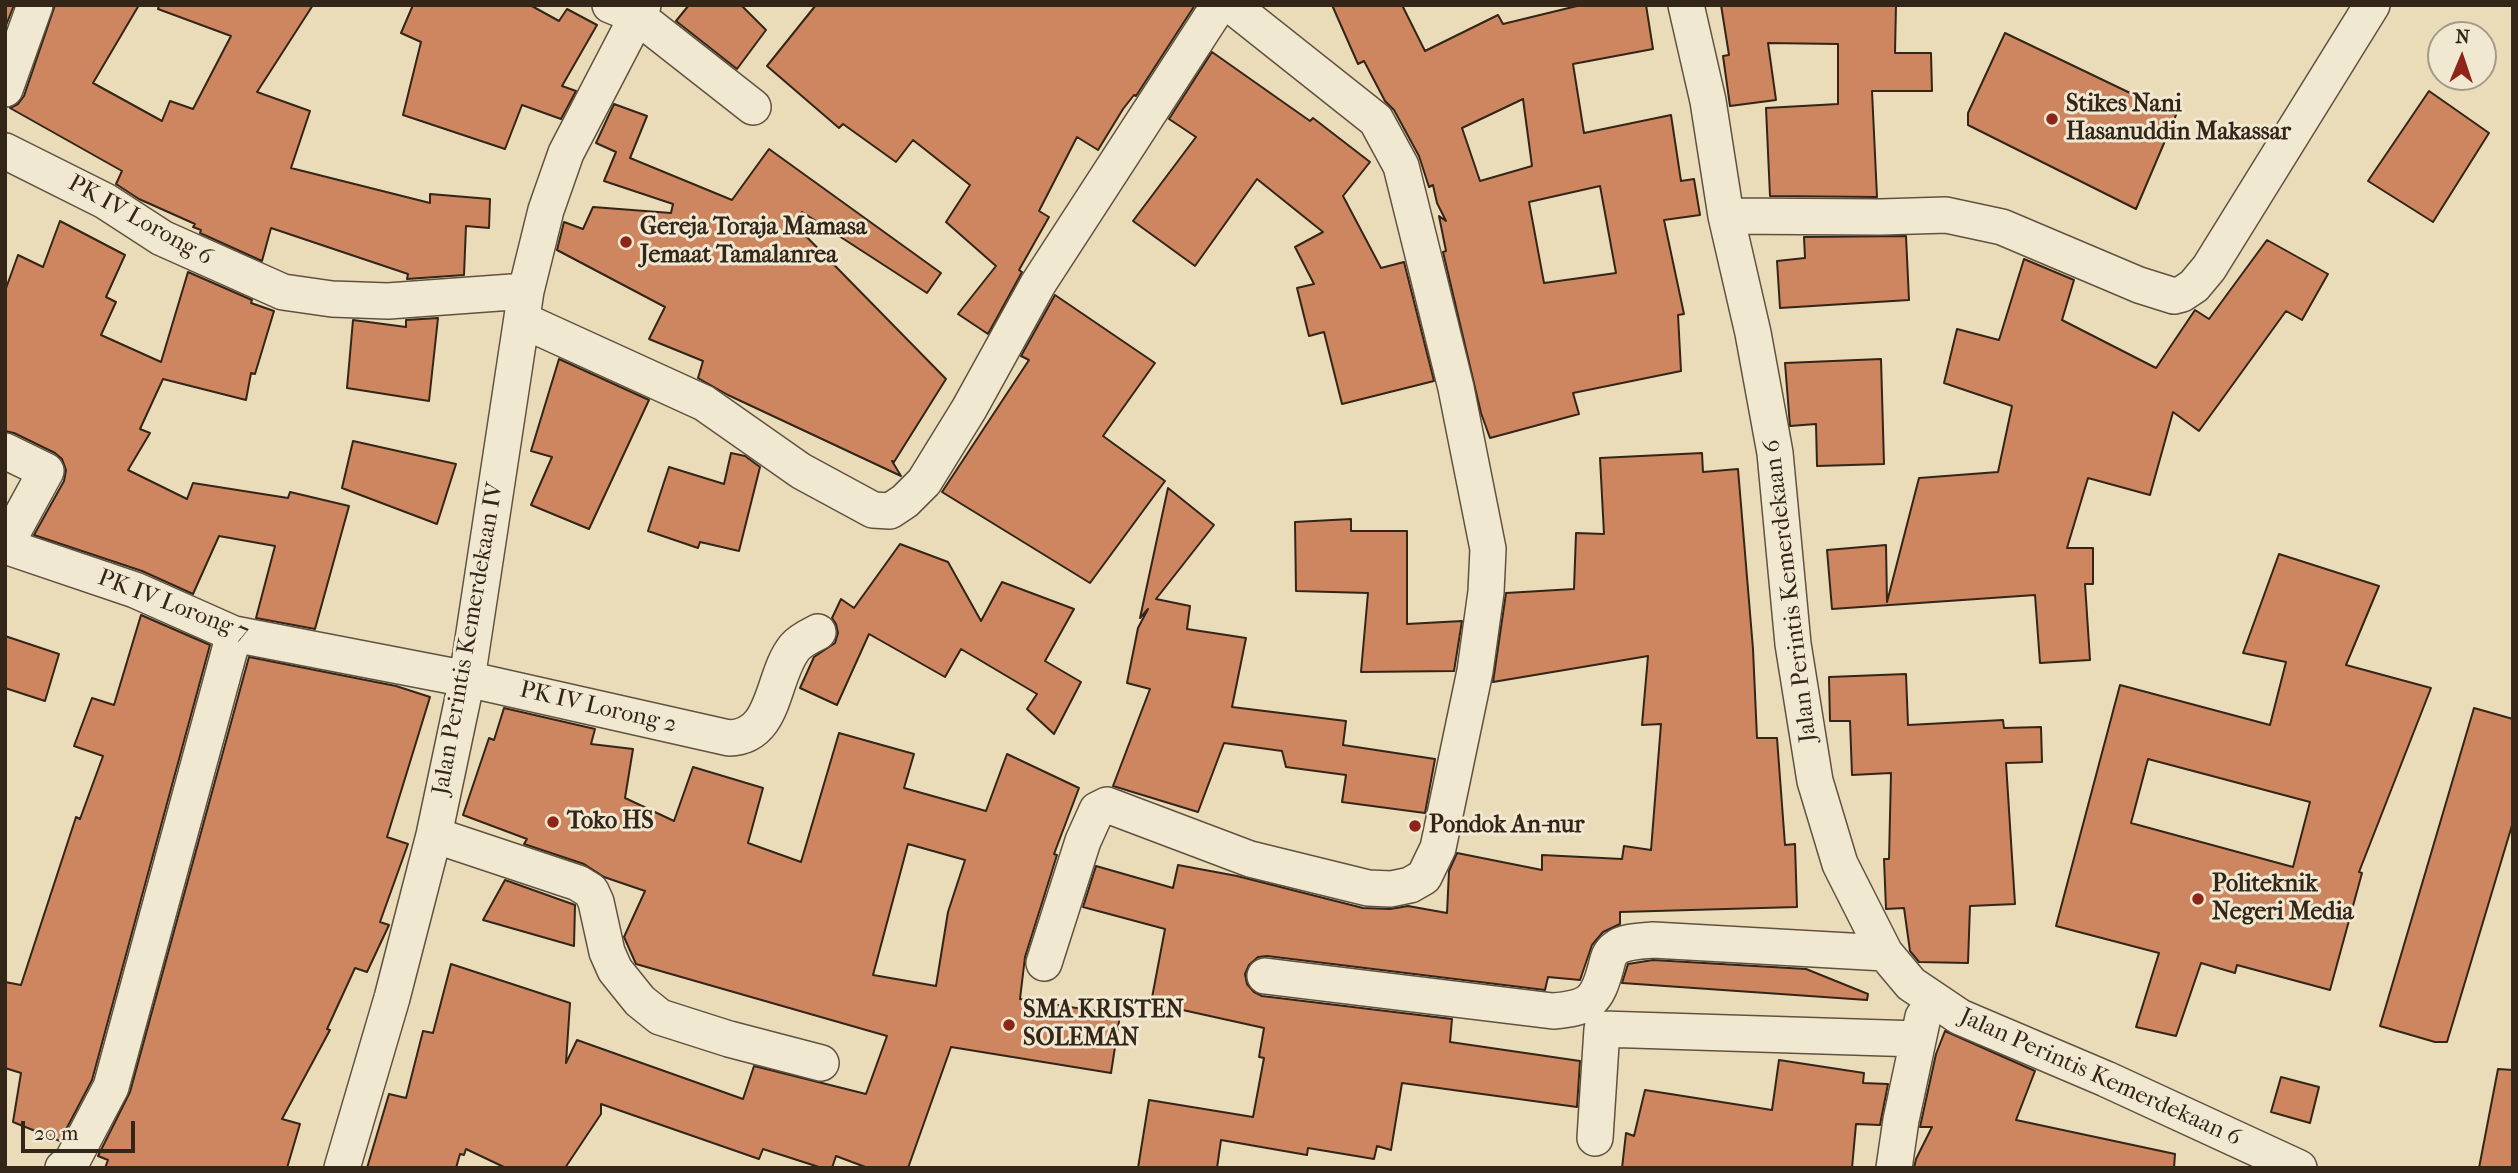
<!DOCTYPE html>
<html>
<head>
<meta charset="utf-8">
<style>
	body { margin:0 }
	#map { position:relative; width:2518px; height:1173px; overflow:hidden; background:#eadbb9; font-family:"IM FELL French Canon",serif }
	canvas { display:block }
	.frame { position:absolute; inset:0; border:7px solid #332518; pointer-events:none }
	.north { position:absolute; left:2427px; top:21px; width:70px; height:70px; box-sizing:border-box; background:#f1e8d2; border:2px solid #a59a88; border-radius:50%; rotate:2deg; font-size:19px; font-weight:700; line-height:28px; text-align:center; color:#332518 }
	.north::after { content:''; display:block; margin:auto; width:24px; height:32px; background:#8f2418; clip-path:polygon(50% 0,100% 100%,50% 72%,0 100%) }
	.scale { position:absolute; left:21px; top:1121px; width:114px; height:32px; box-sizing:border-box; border:4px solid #332518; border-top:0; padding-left:9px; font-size:21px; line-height:24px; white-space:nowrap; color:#332518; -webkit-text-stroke:5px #f1e8d2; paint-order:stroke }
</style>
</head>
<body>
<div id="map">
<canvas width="2518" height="1173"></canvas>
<div class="frame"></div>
<div class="north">N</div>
<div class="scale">20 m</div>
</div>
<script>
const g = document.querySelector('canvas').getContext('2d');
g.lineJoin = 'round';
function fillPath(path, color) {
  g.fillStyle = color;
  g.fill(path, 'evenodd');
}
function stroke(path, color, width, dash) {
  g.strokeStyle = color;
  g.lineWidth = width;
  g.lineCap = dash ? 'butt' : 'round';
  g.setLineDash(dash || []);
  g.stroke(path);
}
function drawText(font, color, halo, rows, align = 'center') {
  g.font = font + ' "IM FELL French Canon",serif';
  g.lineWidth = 6;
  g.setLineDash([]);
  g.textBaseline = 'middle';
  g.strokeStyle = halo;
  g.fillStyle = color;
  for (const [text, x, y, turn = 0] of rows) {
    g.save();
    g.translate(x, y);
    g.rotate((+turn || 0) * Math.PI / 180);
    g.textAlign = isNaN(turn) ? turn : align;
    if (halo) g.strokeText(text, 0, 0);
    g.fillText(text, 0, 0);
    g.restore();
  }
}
const building = new Path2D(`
	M5,5H14L5,28Z
	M55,5H139L93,83L162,121L170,101L193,109L231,36L158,9L159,5H313L257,92L310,111L291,168L430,203V194L490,199L489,228L466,226L464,275L407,279L408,274L271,228L262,261L200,233L201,230L193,227L195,224L139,199L116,184L122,171L10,108L18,104L24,96Z
	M413,5H530L559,21L567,9L597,25L562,86L576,91L561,119L522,105L505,149L403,115L421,42L401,33Z
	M689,5H741L766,30L737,69L676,21Z
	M816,5H1195L1136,96L1134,95L1123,109L1098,150L1077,137L1039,211L1049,217L1019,270L1022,272L988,334L958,314L996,266L946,222L970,185L913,140L896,162L843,124L839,128L767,66Z
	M1332,5H1402L1425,51L1498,15L1503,24L1581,5H1646L1653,49L1573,64L1584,133L1671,115L1681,181L1694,179L1700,215L1664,220L1684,314L1678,315L1681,371L1573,393L1579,414L1490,438L1481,413L1443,252L1446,251L1439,216L1446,221L1437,203L1433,185L1429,187L1419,156L1394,110L1385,101L1364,61L1358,64ZM1523,99L1532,166L1480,181L1462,128ZM1600,186L1616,273L1544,283L1529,202Z
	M1721,5H1896L1895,53H1931L1932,91H1872L1877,197L1770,196L1766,108L1838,104V44L1768,43L1776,100L1730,106L1723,56L1729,55Z
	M2005,33L2176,115L2136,209L1968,125V113Z
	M1212,52L1310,121L1313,118L1370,162L1343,196L1381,268L1404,262L1434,381L1342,404L1324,332L1309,336L1297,288L1314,284L1295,247L1323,232L1257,179L1195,266L1133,221L1196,137L1169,119Z
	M2429,91L2489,133L2433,222L2368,181Z
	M614,104L647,116L630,158L732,200L769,149L941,273L927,293L802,212L793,223L946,379L894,462L892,461L901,476L728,395L698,378L703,361L649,339L665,307L557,250L564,222L583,229L593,207L671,213L673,204L604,181L616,152L596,143Z
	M60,221L125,255L106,297L116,302L101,335L161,362L188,272L252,300L251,303L274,311L255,374L251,373L246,400L163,379L140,429L150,433L128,470L187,499L193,483L288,498L290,492L349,506L315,629L256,618L275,546L219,536L193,594L142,571L34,535L64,481L66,470L62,459L55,453L14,433L5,431V291L18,255L43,267Z
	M1906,236L1909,300L1780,308L1777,261L1805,258L1804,237Z
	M2267,240L2328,274L2302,320L2286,311L2199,431L2173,412L2150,495L2088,478L2067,548H2093V584H2085L2090,660L2040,663L2035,595L1832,609L1827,550L1886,545L1887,602L1919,478L1998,472L2012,406L1944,383L1957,329L1999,340L2024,259L2074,280L2062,320L2156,368L2195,310L2209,319Z
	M1055,295L1155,363L1103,436L1165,481L1090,583L942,492L1029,360L1021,356Z
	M438,318L429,401L347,388L353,320L406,327V320Z
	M559,359L649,400L589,529L531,505L552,457L531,451Z
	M1881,359L1884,464L1817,466L1816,424L1790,426L1785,363Z
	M353,441L456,464L437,524L342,488Z
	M731,453L745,456L760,467L739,551L700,542L698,548L648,531L669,467L724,484Z
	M1702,453L1703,472L1738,469L1753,649L1757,738H1777L1785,845L1795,844L1797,907L1620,912V924L1603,932L1592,945L1580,980L1548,977L1545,990L1267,956L1258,957L1249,965L1245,974L1247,984L1254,992L1262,996L1452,1019L1450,1042L1580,1061L1577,1107L1402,1083L1391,1150L1377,1146L1374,1159L1308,1148L1307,1155L1221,1140L1217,1168H1138L1149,1100L1253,1117L1264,1058L1259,1057L1264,1028L1151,1003L1165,929L1083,907L1096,866L1173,888L1178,865L1237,876L1363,908L1390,909L1408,906L1447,913L1449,871L1457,853L1542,870V855L1622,859L1624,846L1651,850L1661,724L1642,725L1648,656L1493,682L1506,593L1574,589L1576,533L1604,534L1600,458Z
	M1168,488L1214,525L1156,599L1190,606L1187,629L1246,638L1232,707L1346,721L1343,745L1435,759L1425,813L1342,802L1346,775L1286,767L1282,751L1224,743L1198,812L1113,786L1150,689L1127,683L1138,628L1148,609L1140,618Z
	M1351,519V531H1407V624L1462,621L1454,671L1361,672L1368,593L1296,591L1295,522Z
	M900,544L948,562L981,621L1002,582L1074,609L1045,661L1081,682L1054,734L1027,709L1037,694L961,649L945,677L869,634L837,705L800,688L814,657L835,643L838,633L836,624L832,618L841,599L854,608Z
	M2279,554L2379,586L2346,665L2431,688L2359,872L2362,873L2330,990L2237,965L2235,973L2201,963L2176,1036L2136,1027L2159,953L2056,926L2120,685L2270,725L2286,662L2243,653ZM2148,759L2310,802L2293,867L2131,823Z
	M141,615L210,645L92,1080L60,1141L13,1122L21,1073L5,1068V982L21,985L76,817L80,819L103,756L74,746L92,698L114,705Z
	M5,636L59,654L45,701L5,688Z
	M249,657L396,686L430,697L387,837L408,844L380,922L389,925L367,972L355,968L327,1029L330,1030L282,1119L300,1124L287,1168H105L108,1160L98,1156L130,1092Z
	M1906,674L1908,725L2003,720L2004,728L2041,727L2042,762L2006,763L2015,904L1970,906L1968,963L1919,962L1910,951L1904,908L1886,909L1884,859H1889L1891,773L1852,775L1850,721H1830L1829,677Z
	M504,708L595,729L591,744L633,749L625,798L674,821L693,767L763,788L748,843L801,862L839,733L914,754L904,788L986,811L1007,754L1079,788L1054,854L1057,855L1025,957L1020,999L1120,1015L1111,1073L951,1047L908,1168H868L836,1156L832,1168H822L763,1149L759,1159L601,1104V1114L565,1168H506L466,1149L464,1155L460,1154L456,1168H367L389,1094L406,1098L423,1031L433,1033L451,964L570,1003L566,1063L577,1040L743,1099L754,1066L866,1094L887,1036L636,964L624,937L645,891L604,877L584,864L524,844L527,839L463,815L489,738L494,740ZM908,844L965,860L948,912L936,986L873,975Z
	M2474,708L2513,719V822L2447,1042H2435L2380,1026Z
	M505,880L575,905L574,946L483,920Z
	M1653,960L1806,969L1868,994L1867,1000L1622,983L1628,964Z
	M1945,1031L2035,1071L2016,1120L2175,1154L2174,1168H1914L1916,1159L1932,1127H1920L1936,1054Z
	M1779,1060L1864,1073L1863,1083L1888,1084L1880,1125L1856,1124L1852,1168H1622L1626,1133L1634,1136L1645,1090L1772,1110Z
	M2498,1069L2513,1070V1168H2479Z
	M2281,1077L2319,1087L2310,1123L2271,1112Z`);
fillPath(building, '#cd865f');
stroke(building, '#332518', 2);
const minor = new Path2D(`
	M610,5L637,16L753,107
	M1686,5L1708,101L1726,216L1753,333L1775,453L1793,644L1815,781L1840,864L1885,953L1911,984L1960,1017L2106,1079L2299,1168
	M5,89L35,5
	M5,151L105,201L162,238L283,292L332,299L388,301L526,291
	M1726,216L1881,217L1946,215L2002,227L2139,285L2174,296L2182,294L2194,286L2209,268L2372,5
	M522,320L704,403L801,471L873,510L890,511L905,501L924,482L969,409L1038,284L1219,5
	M5,451L46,471L5,546
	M5,546L135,590L234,634L467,679L729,738C777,737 771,676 795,647C801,640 810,636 818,632
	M434,835L578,883L591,891L596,902L607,952L615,970L640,1001L660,1017L729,1039L821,1063
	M1044,963L1083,841L1097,810L1107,805L1250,859L1368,888L1391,889L1410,885L1424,877L1438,848L1475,671L1486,592L1488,549L1456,388L1401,166L1376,120L1231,5
	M1265,976L1553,1011C1590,1008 1597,1001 1606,967C1608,959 1609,953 1616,948C1625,941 1642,941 1653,940L1885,953
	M1595,1138L1602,1029L1918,1039
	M63,1168L72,1161L111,1087L234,634
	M342,1168L392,998L434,835L467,679L526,291L546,210L566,153L643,5
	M1894,1168L1901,1120L1923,1017`);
stroke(minor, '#615240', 38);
stroke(minor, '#f1e8d2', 35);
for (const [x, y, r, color] of [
	[2052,119,7,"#8f2418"],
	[626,242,7,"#8f2418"],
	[553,822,7,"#8f2418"],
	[1415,826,7,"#8f2418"],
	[2198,899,7,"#8f2418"],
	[1009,1025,7,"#8f2418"]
]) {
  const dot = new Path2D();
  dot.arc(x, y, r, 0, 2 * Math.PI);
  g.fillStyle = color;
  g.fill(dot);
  stroke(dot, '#f1e8d2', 2.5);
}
drawText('bold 24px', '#332518', '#f1e8d2', [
	["Stikes Nani",2066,105],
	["Hasanuddin Makassar",2066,133],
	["Gereja Toraja Mamasa",640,228],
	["Jemaat Tamalanrea",640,256],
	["Toko HS",567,822],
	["Pondok An-nur",1429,826],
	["Politeknik",2212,885],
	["Negeri Media",2212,913],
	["SMA KRISTEN",1023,1011],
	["SOLEMAN",1023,1039]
], 'left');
drawText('24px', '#332518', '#f1e8d2', [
	["PK IV Lorong 6",140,221,29],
	["Jalan Perintis Kemerdekaan 6",1791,591,-97],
	["PK IV Lorong 7",173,606,21],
	["Jalan Perintis Kemerdekaan IV",469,639,-80],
	["PK IV Lorong 2",598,708,13],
	["Jalan Perintis Kemerdekaan 6",2100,1078,24]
]);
</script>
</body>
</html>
